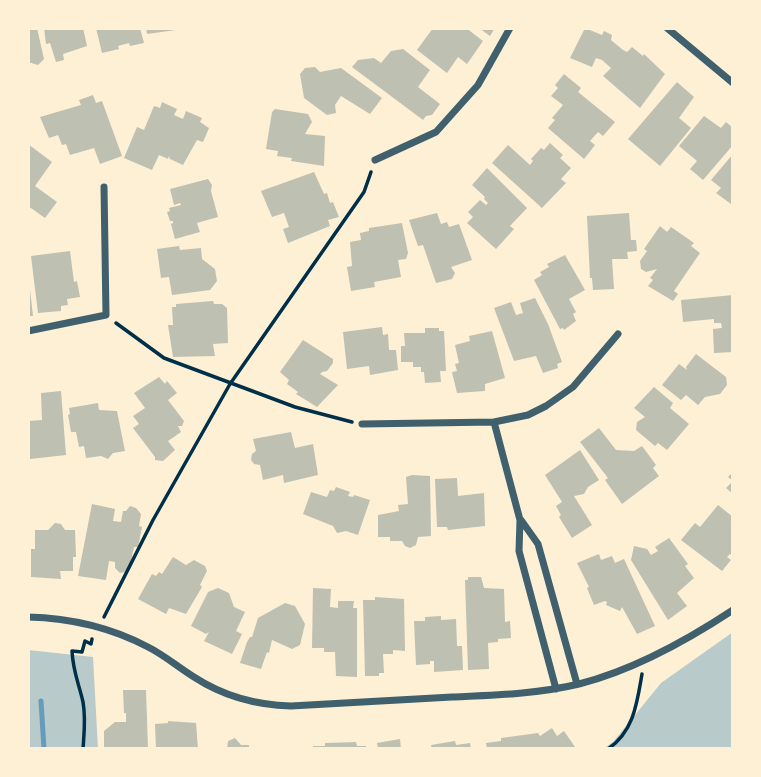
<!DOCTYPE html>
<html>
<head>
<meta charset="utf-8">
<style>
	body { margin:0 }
	#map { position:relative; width:761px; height:777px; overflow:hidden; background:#fdf0d5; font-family:Quicksand,sans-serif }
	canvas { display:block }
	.frame { position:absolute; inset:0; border:30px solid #fdf0d5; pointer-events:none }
</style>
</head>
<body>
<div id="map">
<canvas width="761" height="777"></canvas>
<div class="frame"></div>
</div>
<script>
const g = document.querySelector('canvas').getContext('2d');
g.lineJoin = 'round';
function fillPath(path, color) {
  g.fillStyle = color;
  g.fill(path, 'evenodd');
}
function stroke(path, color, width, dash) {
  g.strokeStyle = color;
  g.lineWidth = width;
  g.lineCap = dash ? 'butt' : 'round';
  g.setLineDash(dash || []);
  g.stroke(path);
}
fillPath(new Path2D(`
	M733,632V749H603L613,742L661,683Z
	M28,650L93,657L98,749H28Z`), '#b9caca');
stroke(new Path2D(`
	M41,701L44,749`), '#669bbc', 5);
fillPath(new Path2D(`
	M28,28H37L44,59L38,65L28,62Z
	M44,28H83L87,46L63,54L64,60L56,62L50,43L46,44Z
	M96,28H140L144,43L130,46L129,43L118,46L119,49L102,53Z
	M146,28H183V29L147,34Z
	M433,28L464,30L466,28L483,41L467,64L458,57L447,73L417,50Z
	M479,28H495L490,36Z
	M585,28L602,35L604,31L612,35L611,40L623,50L627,52L632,47L643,56L644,54L665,74L640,108L603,76L611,68L602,60L596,58L592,67L570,58Z
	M403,49L430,70L418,87L440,104L432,115L426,116L423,120L352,67L358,60L374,58L381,63L391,51Z
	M315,67L320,72L341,68L382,98L370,114L341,96L335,105L336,113L327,115L304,98L300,74L305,68Z
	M564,74L581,88L578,92L615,122L603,136L598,132L590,141L595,145L584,159L548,128L555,120L552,118L563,105L551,96L558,88L555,85Z
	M677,82L694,97L679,118L691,128L660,166L628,139Z
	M93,95L96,103L102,101L122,156L100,164L94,148L70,155L66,144L62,145L58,135L49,138L40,117L81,105L79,100Z
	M162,102L177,109L174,115L183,119L186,111L202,118L200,122L209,128L203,142L197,140L183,165L170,159L169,156L168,159L159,155L152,170L124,158L137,127L144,130L154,106L160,108Z
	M275,109L308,114L312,122L305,134L325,136L324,166L291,161L292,158L277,156L278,151L266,149L272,112Z
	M704,116L721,128L726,122L733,128V145L703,180L690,169L697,161L679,146Z
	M550,143L563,155L560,158L571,168L561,179L566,183L542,208L492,163L508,145L530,165L533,161L531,159L541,148L544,150Z
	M28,144L52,162L35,186L57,202L45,218L28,206Z
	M733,154V202L731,204L716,193L721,188L711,180Z
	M487,168L527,208L510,226L514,229L496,249L467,223L473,217L468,212L480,200L486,205L488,203L484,199L485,197L472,185Z
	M314,172L324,194L327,193L330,203L333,202L339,217L328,220L330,226L288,243L283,229L289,227L284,213L272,217L261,191Z
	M208,179L212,185L211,191L218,217L197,223L200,232L175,239L171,224L173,223V221H170L167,212L170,211L169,208L181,205L180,203L174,205L170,189Z
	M437,213L441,224L447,222L449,227L459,224L472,260L451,267L455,273L452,279L436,283L423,245L418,246L409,220Z
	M629,213L631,240H636L637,251L627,252L628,259H612L614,289L593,290L592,278H590L587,216Z
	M402,223L408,253L406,259L398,260L401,277L374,282L375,287L351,291L347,267L352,266L350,242L361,240L360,233L369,231V228Z
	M660,226L667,232L671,227L694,243L691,246L700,253L674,291L678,294L673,301L648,286L653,280L650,278L657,269L646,272L641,269L640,261L647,251L644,249Z
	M179,246L180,250L201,248L202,259L215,269L217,281L210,290L172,295L169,277L161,278L157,249Z
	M70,251L74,282L77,281L80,297L67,299L68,305L61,306V311L38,313L31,256Z
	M565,255L585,290L569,299L576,312L573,314L576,321L564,330L563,328L560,329L534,280L542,275L540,272L549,267L547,264Z
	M30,290L33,316H28V291Z
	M733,295V352L714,353L713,329L722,328L721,323H714V319L683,322L681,300Z
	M535,298L548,324L562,362L557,364L558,368L543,373L536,356L514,361L494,308L511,302L516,315L523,313L520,303Z
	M213,301L214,304H222L227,308L228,343L213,344L215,356L173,357L168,325H173L172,307H176V304Z
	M382,327L383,335L388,334L389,350H396L398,370L370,375L369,366L347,369L343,332Z
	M425,328H439V331H444L446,371H440L441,382L425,383L424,372H421V367H413V362H401V346H405L404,333H425Z
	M492,331L505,378L485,384V391L457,393L452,372L457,371L455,364L459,363L455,345L470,341L469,336Z
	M303,340L333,359V363L327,371L322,372L320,374L338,385L317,407L296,394L298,392L287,384L289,380L280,372Z
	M696,354L726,377L727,385L720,394L705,397L698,405L686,395L681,400L662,385L679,364L687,370L686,367Z
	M159,377L165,384L167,381L177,393L168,400L184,421L182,426H178L181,432L168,441L175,450L163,461L155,460V457L133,428L139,424L133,416L145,408L134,393Z
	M654,387L673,403L670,408L689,424L667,450L658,443L655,446L636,430L637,422L645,417L634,408Z
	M61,391L66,455L30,459L28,421L42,420L41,393Z
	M98,403L99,410L117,411L125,451L113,453L108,459L101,456L86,458L84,446L79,447L76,432H71L68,415L70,414L69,408Z
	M599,428L616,450L634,451L642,446L656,465L653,468L659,476L622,504L605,480L608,478L580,442Z
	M291,432L295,448L313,444L318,475L284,483L283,475L263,480L260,465L254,464L251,460L252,454L256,451L253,439Z
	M580,450L599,480L588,487L584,494L574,496L592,525L572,538L559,517L561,515L556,506L562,502L545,475Z
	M733,472V494L726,488L733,481L728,477Z
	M412,475L430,476L431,536L418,537L416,545L410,548L405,546L402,541H390V537H378V515L399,511L398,505L408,504L406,477Z
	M457,478L458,496L484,493L485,526L448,530L447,527H437L435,479Z
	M336,487L350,492L348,496L353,497L354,495L370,500L358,535L346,531L337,533L333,526L303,514L311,492L327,497L330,490L334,491Z
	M92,504L115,509L113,521L121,522L123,511H126L130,506L136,508L141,514L139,526L142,527L138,547H134L130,565L125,572L120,573L115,568V562L109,561L106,580L78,576Z
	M718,505L733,517V556L730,554L727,557L731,560L722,571L681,540L695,523L700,527Z
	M55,523L61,524L65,530H75L76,557H73V571H60L61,579L31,577V549H35V530H48Z
	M669,538L688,564L685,566L694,578L677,593L687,606L668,620L631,560L634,546L647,549L651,555L658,551L655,547Z
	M599,554L601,560L612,556L615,563L624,559L655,626L637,634L622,607L620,611L606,605L607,602L605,601L594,605L587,588L589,587L577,563Z
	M173,557L186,565L194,560L205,566L207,571L200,585L202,587L186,614L169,608L166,614L138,599L152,574L156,576L159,572L162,574Z
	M468,577H481L484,588L504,589L505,622L510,621L511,638L498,639V642L488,643L489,669L468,670L465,580H468Z
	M218,588L229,593L234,607L245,612L236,631L242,634L232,654L204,641L209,632L206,634L191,626L208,592Z
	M313,588L331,589L330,607L338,608V601H354L353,608H357V677L336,676L335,652H324V648H312Z
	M375,597L404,599L405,651L393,650V654H383L384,673H379V676H365L363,600H375Z
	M285,603L295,606L305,624L300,645L292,649L272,640L269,653L267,652L261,669L240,663L247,642L250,637H252L258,618Z
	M441,616V620L456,619L457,646H462L463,670L434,672V661H430V664L416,665L414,621H425V617Z
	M123,690H146L148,749H104V731L115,722H126V713H124Z
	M168,721L196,723L198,749H156L155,724L168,723Z
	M552,728L557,736L564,731L575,747L572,749H487L486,743L501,741V738L538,733L540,736Z
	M235,738L241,745H249V749H227L228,741Z
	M400,739L401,749H378L377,743Z
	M455,741L456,745L470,743L471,749H432L431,745Z
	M356,742L357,746H366V749H313V746H325V743Z`), '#bec0b2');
stroke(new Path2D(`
	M116,323L164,358L295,407L352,422
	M104,617L153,520L230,384L364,192L371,172
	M83,749C84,734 86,718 83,702C79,684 73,672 72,651L82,652L85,641L91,644L92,639
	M608,749C634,731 637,703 642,674`), '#003049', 3.5);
stroke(new Path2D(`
	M667,28L733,83
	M375,160L436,132L478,85L510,28
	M28,331L106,315L104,187
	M494,422L520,520L519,551L556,689
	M362,424L494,422L528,415L546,406L573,387L618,334
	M521,520L538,544L577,684
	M28,617C69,618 112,628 148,647C164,655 178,667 194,677C223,696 257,705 291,706C345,703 398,700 452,697C494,695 537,694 579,684C634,670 686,641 733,610`), '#3f606c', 7);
</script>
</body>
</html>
